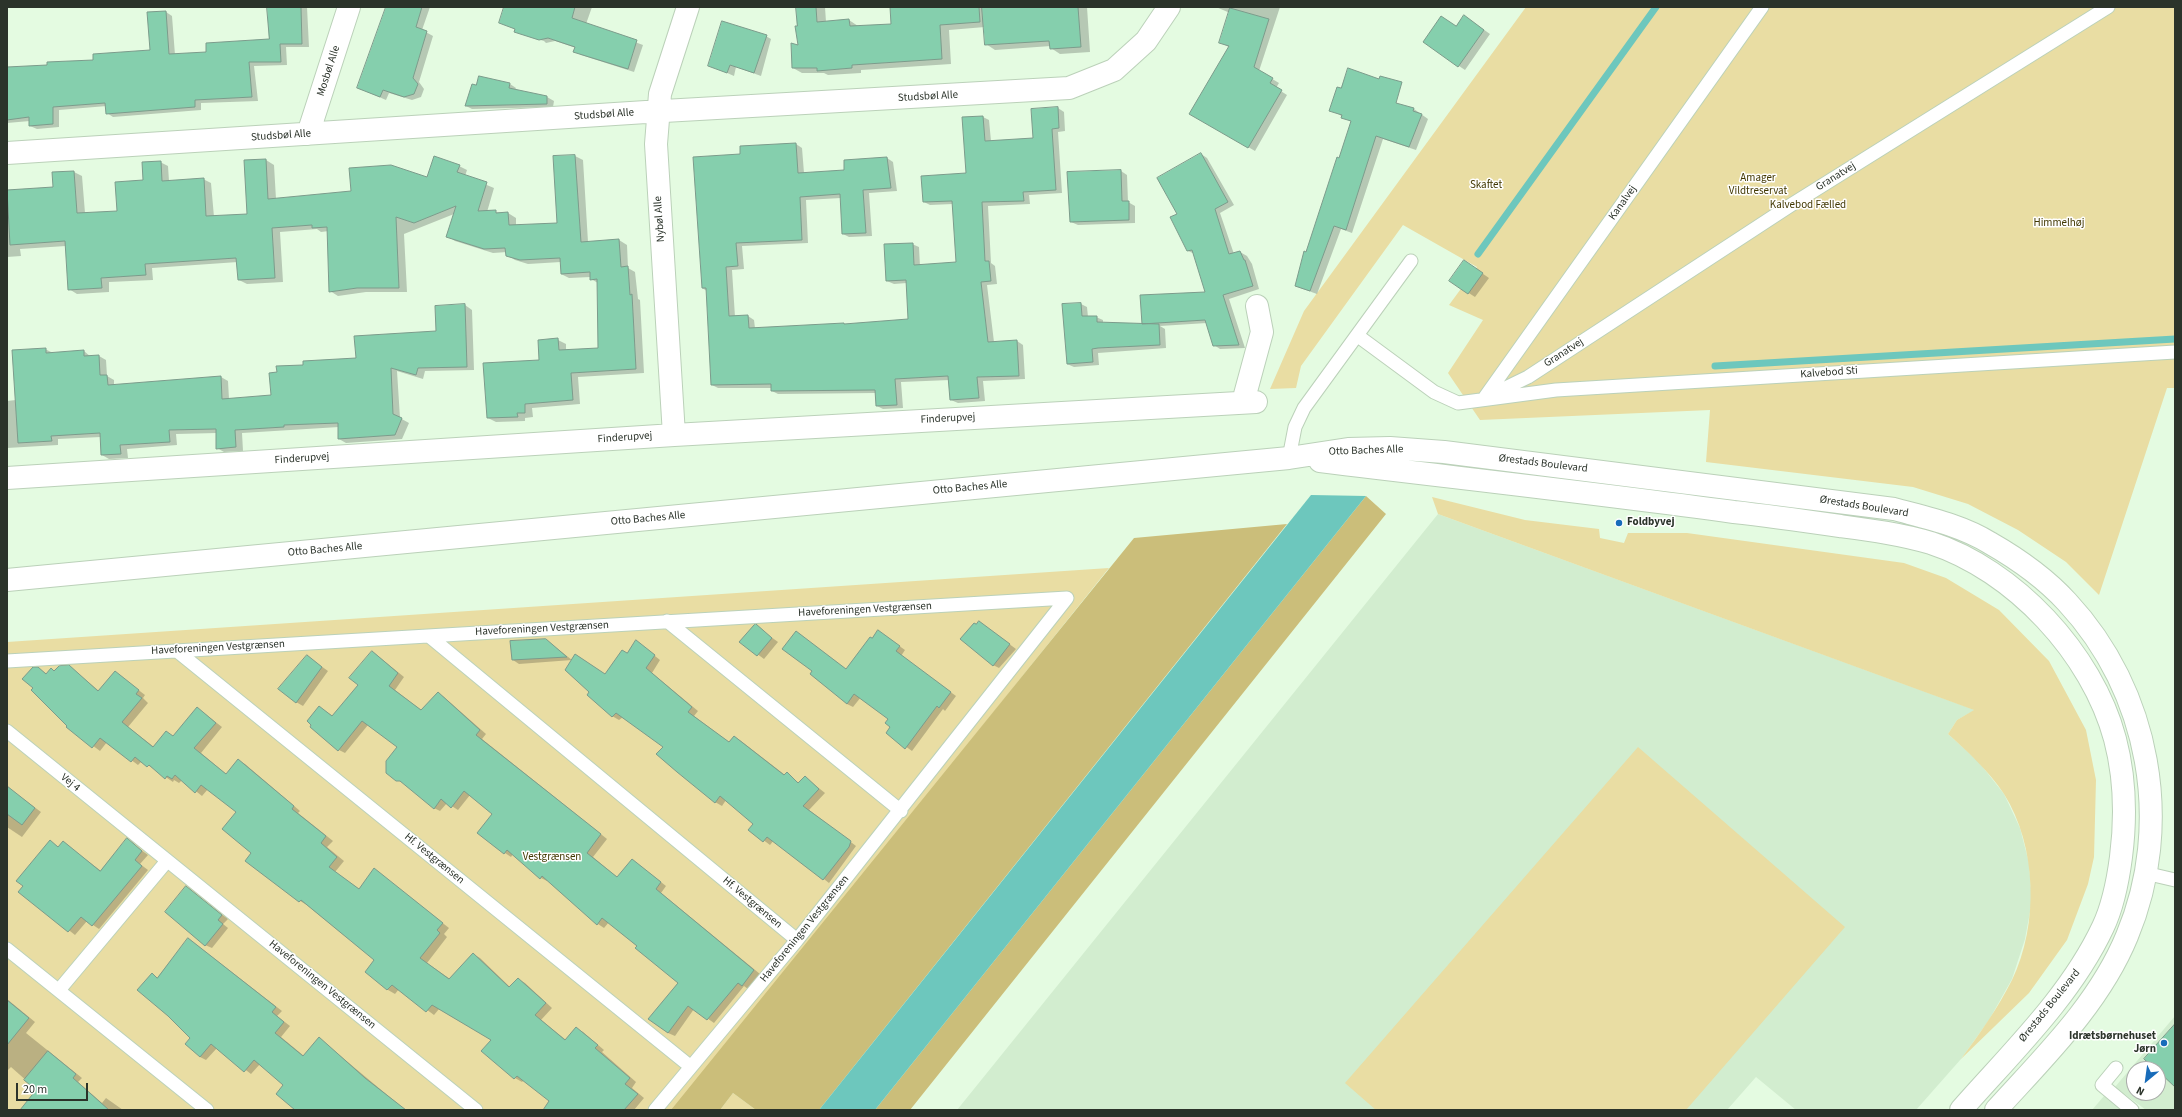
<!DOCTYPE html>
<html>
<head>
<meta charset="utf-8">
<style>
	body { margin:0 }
	#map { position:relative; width:2182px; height:1117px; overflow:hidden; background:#e4fbe1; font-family:"Source Sans 3",sans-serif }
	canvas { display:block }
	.frame { position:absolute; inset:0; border:8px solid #2b332a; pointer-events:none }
	.north { position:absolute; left:2126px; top:1061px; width:40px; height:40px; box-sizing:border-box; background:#fff; border:1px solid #aaadaa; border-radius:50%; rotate:209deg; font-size:11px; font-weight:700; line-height:16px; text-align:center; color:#2b332a }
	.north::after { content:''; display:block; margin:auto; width:14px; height:18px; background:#186cba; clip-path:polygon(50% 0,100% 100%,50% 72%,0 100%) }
	.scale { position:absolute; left:16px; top:1083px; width:72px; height:18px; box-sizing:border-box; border:2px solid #2b332a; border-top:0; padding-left:5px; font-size:12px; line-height:14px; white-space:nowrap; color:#2b332a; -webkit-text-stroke:3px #fff; paint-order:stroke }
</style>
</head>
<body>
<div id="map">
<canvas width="2182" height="1117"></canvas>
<div class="frame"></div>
<div class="north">N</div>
<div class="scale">20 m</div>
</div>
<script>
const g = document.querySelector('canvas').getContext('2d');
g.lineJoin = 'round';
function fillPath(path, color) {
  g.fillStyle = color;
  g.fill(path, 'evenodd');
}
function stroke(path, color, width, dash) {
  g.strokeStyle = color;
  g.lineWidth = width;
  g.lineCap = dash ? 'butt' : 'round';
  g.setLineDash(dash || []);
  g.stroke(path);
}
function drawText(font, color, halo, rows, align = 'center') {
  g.font = font + ' "Source Sans 3",sans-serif';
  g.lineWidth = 3;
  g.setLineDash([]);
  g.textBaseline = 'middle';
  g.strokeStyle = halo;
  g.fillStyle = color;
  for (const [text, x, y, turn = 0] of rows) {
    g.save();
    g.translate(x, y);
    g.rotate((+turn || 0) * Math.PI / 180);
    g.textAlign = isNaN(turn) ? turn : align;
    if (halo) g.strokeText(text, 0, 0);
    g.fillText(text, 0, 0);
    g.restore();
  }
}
fillPath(new Path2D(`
	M1438,514L1975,710L1957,720L1948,734L1978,761L2004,794L2020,828L2029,863L2032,901L2025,939L2012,979L1989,1020L1961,1059L1916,1110H1796L1756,1077L1727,1110H957Z
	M2175,1016V1110H2146L2115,1087ZM2134,1069H2158V1093H2134Z
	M2104,1096L2121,1110H2092Z`), '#d2edcf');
fillPath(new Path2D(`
	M1526,7H2175V388H2167L2099,595L2066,562L2018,530L1968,504L1913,487L1706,462L1710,410L1480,420L1448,373L1483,320L1449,305L1477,267L1403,225L1301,366L1296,388L1270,389L1304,311Z
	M1432,497L1525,520L1599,529L1600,538L1624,543L1628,533H1687L1904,563L1946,578L1999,610L2049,661L2086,730L2096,780L2094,857L2088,884L2067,940L2029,993L1961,1059C1980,1033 1998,1008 2012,980C2039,925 2037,846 2004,794C1989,771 1968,752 1948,734L1957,720L1974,710L1438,514Z
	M1109,568L675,1110H7V642Z
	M1638,747L1845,927L1686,1110H1376L1345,1083Z
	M733,1093L756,1110H720Z`), '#e9dda3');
fillPath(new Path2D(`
	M1366,496L1386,514L910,1110H875Z
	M1287,524L819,1110H756L733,1093L720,1110H671L1134,538Z`), '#cbbe7a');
fillPath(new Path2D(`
	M1311,495L1366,496L875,1110H819Z`), '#6dc7bd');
fillPath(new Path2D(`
	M268,7H307L309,47H286L287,65L254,66L258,101L201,103V110L113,117L107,113V106L59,110V127L37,129L30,126V121L7,123V69L94,61L151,51L166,12L172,16L175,55L207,53L270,40Z
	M387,7H430L422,30L433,36L419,82L424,89L421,97L412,100L389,93L386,100L358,88Z
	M505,7H592L586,24L643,45L634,72L581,55L574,51L576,48L555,41L546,43L544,41L520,34L515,31L516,29L500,22Z
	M807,7H825L826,22L849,20L858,26L892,25L891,7H1089H1087L1090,52L1060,54L1051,48V46L995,50L986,44L985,27L949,30L951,64L861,70V73L828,75L824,73H802L793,68Z
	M1216,7H1280L1259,71L1279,83L1276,88L1287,95L1255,151L1190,113L1229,47L1220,43L1230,13Z
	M1470,20L1490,34L1465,70L1459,66L1456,27Z
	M764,35L771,39L761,76L736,67L734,76L709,65Z
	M510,84L516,88L515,90L547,97L554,101L553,107L472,109L466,106Z
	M1385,101L1414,109L1428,119L1416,150L1383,139L1352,233L1341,229L1317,294L1303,289L1296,286L1352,122L1331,110Z
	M1058,108L1064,112L1065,131L1058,132L1062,193L1029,195L1030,204L988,206L991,263L995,266L997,284L987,285L994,342L1017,341L1023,345L1025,379L983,381L985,401L958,403L951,400L950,380L901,382L903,408L883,409L877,406L876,393L778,394L772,391V388H718L712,385L707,291L702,288L741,155V147L796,144L802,148L804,173L846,171L887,158L893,162L897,191L869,193L872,236L849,237L843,234L841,198L806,200L808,243L742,246L744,269L732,270L735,317L748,316L754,320L755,328L846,325L909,320L907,283L894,284L887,281L912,244L919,247L920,266L957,263L953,204L930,205L924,202L967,174L963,118L983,117L989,120L991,141L1034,139Z
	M1201,154L1207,158L1234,205L1220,213L1234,254L1240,252L1247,256L1252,264L1259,289L1229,299L1245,348L1220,349L1214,345L1207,323L1160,326L1165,329L1166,348L1098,353L1099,365L1074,367L1067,364L1081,304L1087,307L1088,317H1096L1103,320V323L1146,325L1207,293L1195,254L1188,251L1179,214Z
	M575,156L583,160L588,242L619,240L627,245L628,268L635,272L638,299L640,300L644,373L578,377L580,404L532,408L533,417L525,418V421L496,422L488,418L558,340L566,344V351L599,349L598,283L591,279V277L569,278L561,274V262L528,264L515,260L507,255V252L493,253L455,241L447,236L454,214L404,234L407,292H366L338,296L330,291L329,231L321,232L317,229L280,232L283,282L247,284L239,280L238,262L152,268L153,280L109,282V292L77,294L69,289L66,246L20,249L21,256L7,257V190L55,188L74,172L82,176L85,213L118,212L160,162L168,166L169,181L203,179L211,183L214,217L248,215L266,160L274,165L276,199L352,192L428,179L459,166L467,170L465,176L494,188L487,212L508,213L516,218V226L558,224Z
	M1121,171L1127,175L1128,202L1135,206V223L1078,225L1071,222Z
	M1470,265L1489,278L1475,297L1450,281Z
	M465,305L472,310L474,370L425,371L423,379L397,371L400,418L409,423L402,439L346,443L339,439V427L242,433L243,451L224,452L217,448V433L176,434L177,445L127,449L128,458L109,459L102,455L101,437L58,439V445L7,448V401L16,400L45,349L53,353L84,351L91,357L99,356L106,360L107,376L114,380V386L221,377L228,381L229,399L272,396L304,366L357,359L437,332L436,306Z
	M756,626L778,642L764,659L741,642Z
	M985,626L1016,649L999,668L993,665Z
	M878,631L905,650L901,656L956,696L945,711L943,709L912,751L887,733L892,727L890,719L861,697L853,707L847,704L814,671L796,632L847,670Z
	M546,640L572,660L519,664L513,660Z
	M636,641L660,660L652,673L698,711L694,716L730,743L735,737L741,741L785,775L787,774L799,783L805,777L825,793L809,810L856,846L829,883L774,840L770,845L750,830L755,824L726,800L722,806L715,802L664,747L623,717L619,720L612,716L605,675L627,654Z
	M373,652L404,677L395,690L422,711L438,693L444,697L486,734L482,739L607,839L593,857L618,878L638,864L666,886L661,893L760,974L748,989L744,986L714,1023L694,1009L675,1036L668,1033L649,1019L679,982L609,922L604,928L598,924L548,880L547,881L541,878L513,854L511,857L505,853L493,814L470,795L458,810L447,803L440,811L434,808L406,784L397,780L398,747L368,725L345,753L339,750L319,707L333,716L359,685Z
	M307,656L328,671L303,706L296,702Z
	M69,666L99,691L115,672L145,695L143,698L148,703L128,727L154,747L166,732L174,737L198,709L204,713L222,727L201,753L227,775L238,760L245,764L300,811L298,813L333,841L327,847L344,861L335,872L359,889L375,870L449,928L444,934L447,937L427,963L450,979L473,954L480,958L510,987L518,979L525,983L552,1008L541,1020L566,1040L576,1028L583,1032L604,1050L602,1052L636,1082L632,1088L644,1098L634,1110H552L551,1101L524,1080L522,1082L515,1078L492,1040L439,1009L434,1015L399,989L395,994L388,990L366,972L375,960L307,905L300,901L252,853L237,812L208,789L202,796L182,780L179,783L174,780L173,782L142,761L138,765L107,742L100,751L68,727L34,688L38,668L47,674Z
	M10,789L41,812L22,837L7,827V790Z
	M127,840L148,855L140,864L148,870L99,929L87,921L75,935L20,892L50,842L59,847L63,842L101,871Z
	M187,888L228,919L223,924L228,928L212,948L205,945Z
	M189,939L282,1011L277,1016L290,1026L281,1037L304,1056L319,1038L404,1109L403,1110H297L284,1085L260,1064L251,1074L217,1048L206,1060L200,1057L192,1038L152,974L158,978Z
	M7,999L35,1022L26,1033L82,1078L78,1082L102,1103L106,1098L123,1110H23L37,1090L11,1067L7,1071Z`), '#0003');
stroke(new Path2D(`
	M1478,254L1656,7
	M1715,366L2175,339`), '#6dc7bd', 7);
const building = new Path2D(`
	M267,7H301L302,44H280L281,62H249L252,97L195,100V107L106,114L105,103L53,107V124L29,126V117L7,120V67L47,65V62L93,60V54L150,50L147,12L166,11L169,54L206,52V43L269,39Z
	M386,7H422L416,27L427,31L413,78L418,84L414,94L404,97L383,90L380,97L357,88Z
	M504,7H575L572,18L637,40L628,69L573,52L575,47L548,38L539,40L514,32L515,29L499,23Z
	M796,7H816L817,22L849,19L850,26L891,24L890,7H979L980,22L940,25L942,59L852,65V68L817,71V68H792L791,43L798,45L795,26H797Z
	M982,7H1078L1081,47L1050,49L1049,41L985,45Z
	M1230,8L1269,19L1254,67L1273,78L1270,83L1282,90L1248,148L1189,114L1229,46L1219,43Z
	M1464,15L1484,30L1458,67L1423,42L1441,16L1456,26Z
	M722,21L767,35L754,73L730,65L727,73L708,66Z
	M1348,68L1379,79L1380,76L1402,82L1396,103L1414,108L1413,111L1422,114L1409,147L1376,136L1346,230L1334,226L1310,291L1295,286L1304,251L1306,252L1337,157L1339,158L1351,121L1341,118L1342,115L1329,111L1337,87L1341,88Z
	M479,76L510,83L509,88L547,96V104L465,106L472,84L476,85Z
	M1058,107L1059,128L1052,129L1056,190L1023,192L1024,201L982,202L985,261H989L991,281L981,282L988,342L1017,340L1019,376L977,377L979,398L950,400L948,376L895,379L897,405L876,406L875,390L771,391V384L711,385L706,288H702L693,157L740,154V146L796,143L798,173L844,170V160L887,157L891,188L863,190L866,233L842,234L840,194L800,197L802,240L736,243L738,266L726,267L729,316L748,315L749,328L844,323V324L908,319L906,280L886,281L884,244L913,243L914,265L956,262L952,201L923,202L921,176L966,173L962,117L983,116L985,141L1033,138L1031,109Z
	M1201,153L1228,202L1215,209L1229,254L1240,251L1244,260H1245L1253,286L1223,295L1239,345L1213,346L1205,320L1142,324L1140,295L1205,292L1192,250L1187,251L1170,217L1177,214L1157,178Z
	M575,155L581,242L619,239L621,267L628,266L630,295L632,294L636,369L571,373L573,400L525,404V413H517L518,417L487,418L483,363L539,360L538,340L558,338L559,350L598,348L597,279L590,280V272L561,274L560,258L520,260L506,256L505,248L484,249L446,237L456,206L414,223L396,217L399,288H357L329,292L327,227L312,228V225L272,228L275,278L238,280L236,258L145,264L146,275L101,278L102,288L68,290L65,241L10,245L7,190L53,187L52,172L74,171L77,213L117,211L115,182L143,180L142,162L161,161L162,181L204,178L206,216L247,214L244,160L266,159L268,199L351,191L349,168L391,165L427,177L434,156L460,165L457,172L487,182L478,211L496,210V213L508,212L509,225L557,223L553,156Z
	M1121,170L1122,201H1129V220L1070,222L1067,172Z
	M1464,260L1483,273L1468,294L1449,281Z
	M1081,303L1082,316H1097V322L1159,324L1160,345L1098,348L1092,349L1093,362L1067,364L1062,304Z
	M465,304L467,367L418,368L416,375L391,368L393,414L402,418L395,435L338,439V423L284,425V427L235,430L236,447L216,449V429L169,430L170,442L120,445L121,454L101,455L100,433L51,436L52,441L18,443L12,350L46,348V353L84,350V356L99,355L100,375H107L108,385L221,376L222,399L271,395L269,373L277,372L276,366L303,365V361L356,358L354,336L436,331L435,306Z
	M979,621L1010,644L993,666L960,639L974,623L976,624Z
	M756,624L772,638L757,656L739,642L754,625Z
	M878,630L900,646L896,651L951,692L939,708L937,706L905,749L886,733L890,727L885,723L888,719L854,694L847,704L810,674L812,671L782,649L796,631L846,669L870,637L872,638Z
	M546,639L567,657L512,660L510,641Z
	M636,640L655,655L646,668L692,707L688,712L729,742L734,736L784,775L787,772L798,783L805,776L819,789L803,806L851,841L849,847L823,880L767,837L763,842L748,830L753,824L720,796L715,803L677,772L656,754L663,747L616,713L612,717L587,695L589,692L565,670L575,654L605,674L622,650L627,653Z
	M372,651L398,673L389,686L421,710L438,692L480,730L476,735L601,834L587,853L617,877L632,859L661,882L656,889L754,970L742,986L738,983L707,1020L688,1006L668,1033L648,1019L678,983L635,948L637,946L602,918L597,925L542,876L540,879L507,850L504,854L477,833L492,814L464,791L451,808L441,799L434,809L400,781H396L386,773V761L397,747L362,721L338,751L310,727L311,725L307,721L319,706L332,716L358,685L349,678Z
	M307,655L322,667L296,703L278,689Z
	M69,665L98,691L115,671L139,690L136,694L142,698L122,722L153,747L166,731L173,736L197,707L216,723L194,748L226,774L238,759L294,806L292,809L326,836L321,843L337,857L329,867L359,889L374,868L443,923L437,930L440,933L420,958L449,979L473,953L509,987L518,978L546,1003L535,1015L565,1040L576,1027L598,1045L595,1048L630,1078L625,1084L638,1094L624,1110H543L549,1101L517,1076L514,1079L481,1051L491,1040L432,1005L426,1012L392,985L387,990L365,972L374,960L301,900L299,902L245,861L251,853L222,829L236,812L201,785L195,793L175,775L172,779L167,776L165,779L149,765L147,767L135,757L131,762L100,738L92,748L66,727L67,726L31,690L33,688L22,679L33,667H38L46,674L51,668L54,671L59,666Z
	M7,786L35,808L22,825L7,814Z
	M127,838L142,851L135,860L142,866L92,926L81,917L68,932L18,892L23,886L16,881L50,840L58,847L63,841L100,871Z
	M186,886L222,915L218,920L223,924L205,946L165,912Z
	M188,938L276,1007L272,1012L284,1022L275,1033L303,1056L319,1037L365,1078L406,1110H295L276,1094L283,1085L254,1060L244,1072L211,1044L200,1057L185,1044L190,1038L168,1016L137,990L152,973L157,978Z
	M7,1000L29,1018L7,1045Z
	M2175,1024V1087L2158,1071V1069H2155L2144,1059Z
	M48,1051L76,1074L73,1078L109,1110H20L36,1090L24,1080Z`);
fillPath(building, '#85cfad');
stroke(building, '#7c9b8b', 1);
const service = new Path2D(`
	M1358,336L1434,392L1458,403L1556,390L2175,352
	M1493,394L1528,377L1791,205L2108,7
	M1485,397L1762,7
	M1289,458L1295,427L1304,408L1411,261
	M667,621L901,811
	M429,636L797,940
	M177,651L691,1067
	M7,661L1067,598L797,940L655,1110
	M7,731L476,1110
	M2145,873L2175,880
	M7,949L207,1110
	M59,990L167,861
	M2116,1068L2102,1085L2132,1110`);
const minor = new Path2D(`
	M308,134L349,7
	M7,153L646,112L1069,88L1114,70L1146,41L1169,7
	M1243,402L1262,332L1257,306
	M674,435L656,144L660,94L688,7
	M7,478L674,435L1256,402`);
const tertiary = new Path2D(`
	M1320,461C1458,478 1596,493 1734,512C1770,516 1805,521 1840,526C1870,530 1901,534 1931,543C2014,570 2092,653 2115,739C2125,777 2126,818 2121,857C2118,880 2113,906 2103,927C2070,997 2011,1053 1961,1110
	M7,580L1289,458L1348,449L1390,448L1444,452L1894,509C1927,518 1961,525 1990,543C2018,559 2045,578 2067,602C2150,691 2174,824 2127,936C2099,1004 2044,1057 1996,1110`);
stroke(service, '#bbd1b9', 15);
stroke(minor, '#bbd1b9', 24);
stroke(tertiary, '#bbd1b9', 24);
stroke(service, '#fff', 13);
stroke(minor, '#fff', 22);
stroke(tertiary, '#fff', 22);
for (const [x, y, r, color] of [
	[1619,523,4,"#186cba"],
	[2164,1043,4,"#186cba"]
]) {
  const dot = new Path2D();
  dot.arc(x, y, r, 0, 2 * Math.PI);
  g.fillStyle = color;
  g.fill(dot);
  stroke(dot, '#fff', 1.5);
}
drawText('11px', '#2b332a', '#fff', [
	["Mosbøl Alle",329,71,-72],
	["Studsbøl Alle",928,97,-3],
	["Studsbøl Alle",604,115,-4],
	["Studsbøl Alle",281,136,-4],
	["Granatvej",1836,177,-32],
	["Kanalvej",1623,203,-55],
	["Nybøl Alle",660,219,-94],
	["Granatvej",1564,353,-33],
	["Kalvebod Sti",1829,373,-4],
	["Finderupvej",948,419,-3],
	["Finderupvej",625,438,-4],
	["Otto Baches Alle",1366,451,-2],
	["Finderupvej",302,459,-4],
	["Ørestads Boulevard",1543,464,7],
	["Otto Baches Alle",970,488,-5],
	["Ørestads Boulevard",1864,507,9],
	["Otto Baches Alle",648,519,-5],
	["Otto Baches Alle",325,550,-5],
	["Haveforeningen Vestgrænsen",865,610,-3],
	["Haveforeningen Vestgrænsen",542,629,-3],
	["Haveforeningen Vestgrænsen",218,648,-3],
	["Vej 4",70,783,39],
	["Hf. Vestgrænsen",434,859,39],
	["Hf. Vestgrænsen",752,903,40],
	["Haveforeningen Vestgrænsen",805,929,-51],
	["Haveforeningen Vestgrænsen",322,985,39],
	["Ørestads Boulevard",2050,1006,-51]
]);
drawText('11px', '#413700', '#fff', [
	["Amager",1758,179],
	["Vildtreservat",1758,192],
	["Skaftet",1486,186],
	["Kalvebod Fælled",1808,206],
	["Himmelhøj",2059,224],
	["Vestgrænsen",552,858]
]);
drawText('bold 11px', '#2b332a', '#fff', [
	["Foldbyvej",1627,523],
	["Idrætsbørnehuset",2156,1037,"right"],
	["Jørn",2156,1050,"right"]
], 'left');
</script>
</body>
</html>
